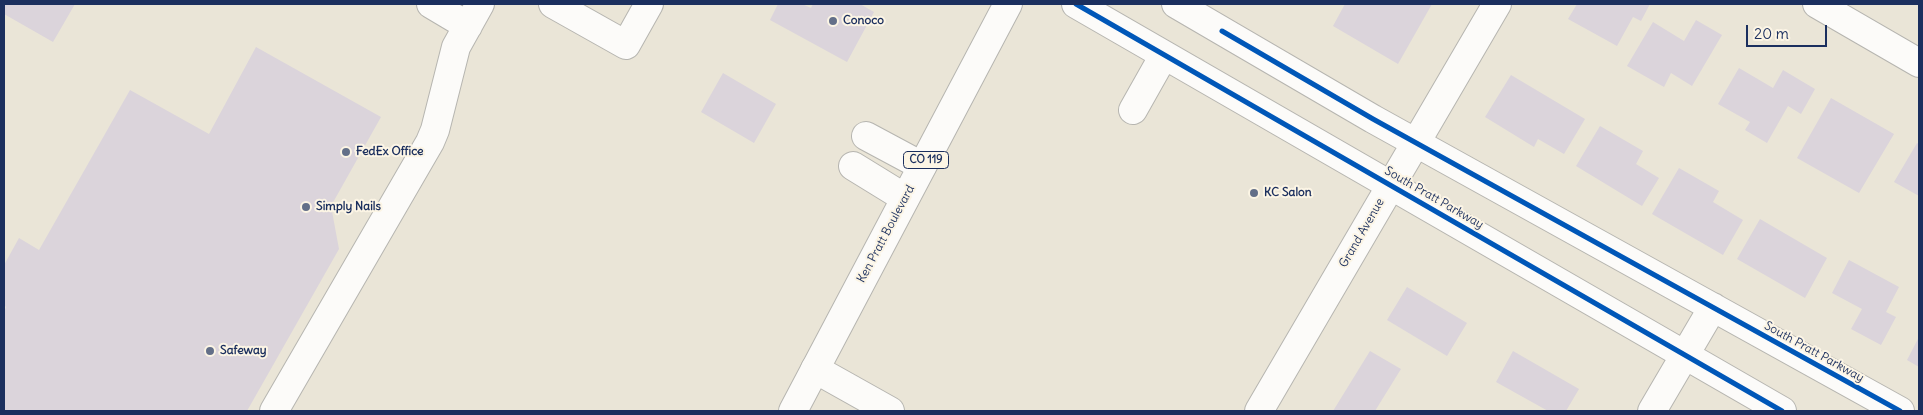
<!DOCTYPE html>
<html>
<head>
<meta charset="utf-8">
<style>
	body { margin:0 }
	#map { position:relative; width:1923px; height:415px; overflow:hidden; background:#eae5d7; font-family:Delius,sans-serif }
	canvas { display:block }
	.frame { position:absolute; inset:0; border:5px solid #1b2f5e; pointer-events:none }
	.scale { position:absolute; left:1746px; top:25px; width:81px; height:22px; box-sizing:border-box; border:2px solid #1b2f5e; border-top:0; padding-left:6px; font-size:15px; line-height:18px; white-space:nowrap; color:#1b2f5e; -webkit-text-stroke:4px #fcf5e5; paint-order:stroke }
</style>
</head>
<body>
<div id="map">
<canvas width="1923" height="415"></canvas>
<div class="frame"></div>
<div class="scale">20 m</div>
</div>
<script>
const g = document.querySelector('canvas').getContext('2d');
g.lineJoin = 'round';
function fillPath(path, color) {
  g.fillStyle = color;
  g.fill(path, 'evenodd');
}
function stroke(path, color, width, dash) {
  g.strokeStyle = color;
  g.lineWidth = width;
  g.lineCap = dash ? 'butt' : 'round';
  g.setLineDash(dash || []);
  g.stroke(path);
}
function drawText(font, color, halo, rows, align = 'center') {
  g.font = font + ' Delius,sans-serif';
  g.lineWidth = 4;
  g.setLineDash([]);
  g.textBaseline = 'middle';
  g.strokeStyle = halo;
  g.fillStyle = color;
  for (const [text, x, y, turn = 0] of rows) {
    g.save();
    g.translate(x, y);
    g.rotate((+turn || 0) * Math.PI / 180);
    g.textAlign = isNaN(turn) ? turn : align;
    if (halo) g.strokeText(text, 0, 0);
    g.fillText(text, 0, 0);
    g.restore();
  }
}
fillPath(new Path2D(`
	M4,4H75L53,42L4,14Z
	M778,4H802L811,8L813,4H860L874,12L847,62L770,20Z
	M1345,4H1432L1398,64L1333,26Z
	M1577,4H1650L1641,21L1633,17L1617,46L1568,19Z
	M1696,20L1722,35L1692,86L1671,73L1664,87L1627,66L1653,22L1684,41Z
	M256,47L381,117L331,206L339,249L247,411H4V312L6,307L4,305V265L19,238L39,250L130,90L209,134Z
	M1739,68L1773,88L1783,70L1815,89L1801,114L1788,106L1767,143L1745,130L1750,122L1718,104Z
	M723,73L776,104L754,143L701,112Z
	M1511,75L1585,119L1564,154L1538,139L1534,147L1485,117Z
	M1831,98L1894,134L1859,193L1797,158Z
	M1600,126L1643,151L1636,164L1659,178L1642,206L1576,166Z
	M1917,143L1919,144V196L1894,182Z
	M1679,168L1719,191L1713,202L1743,220L1723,255L1652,214Z
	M1760,219L1827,258L1805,298L1737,259Z
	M1849,260L1899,287L1886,312L1896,317L1881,345L1851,329L1862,309L1832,293Z
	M1407,287L1467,323L1447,356L1387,320Z
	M1919,337V367L1907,360Z
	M1370,351L1401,369L1375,411H1333Z
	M1513,351L1579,389L1566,411H1548L1496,382Z`), '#dbd4db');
const minor = new Path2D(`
	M431,4L468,26
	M553,4L626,45L649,4
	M1076,4L1782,411
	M1176,4L1373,119L1900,411
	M1817,4L1919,63
	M1133,110L1164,55
	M866,136L922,166
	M853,166L905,198
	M815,369L890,411
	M274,411L430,142L435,130L456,47L480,4
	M1259,411L1497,4
	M1652,411L1713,307`);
const highway = new Path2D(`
	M793,411L1008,4`);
stroke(minor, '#b6b5b0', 30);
stroke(highway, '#b6b5b0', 30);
stroke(minor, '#fcfbf9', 28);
stroke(highway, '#fcfbf9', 28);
stroke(new Path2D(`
	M1076,4L1782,411
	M1222,31L1373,119L1900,411`), '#0057b8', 5);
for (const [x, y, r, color] of [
	[833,21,5,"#636f88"],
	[346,152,5,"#636f88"],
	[1254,193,5,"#636f88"],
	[306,207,5,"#636f88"],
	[210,351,5,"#636f88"]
]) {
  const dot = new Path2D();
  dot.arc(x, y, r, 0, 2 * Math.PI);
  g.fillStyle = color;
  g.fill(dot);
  stroke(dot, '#fcf5e5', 2);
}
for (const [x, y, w] of [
	[926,160,45]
]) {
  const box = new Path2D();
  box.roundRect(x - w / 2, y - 8.5, w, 17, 4);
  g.fillStyle = '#fcf5e5';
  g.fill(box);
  stroke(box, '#1b2f5e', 1);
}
drawText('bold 11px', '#1b2f5e', null, [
	["CO 119",926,160]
]);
drawText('bold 12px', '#1b2f5e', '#fcf5e5', [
	["Conoco",843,21],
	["FedEx Office",356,152],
	["KC Salon",1264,193],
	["Simply Nails",316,207],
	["Safeway",220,351]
], 'left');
drawText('12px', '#1b2f5e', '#fcf5e5', [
	["South Pratt Parkway",1434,198,30],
	["Grand Avenue",1362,233,-60],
	["Ken Pratt Boulevard",886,234,-62],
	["South Pratt Parkway",1814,352,29]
]);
</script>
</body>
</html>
